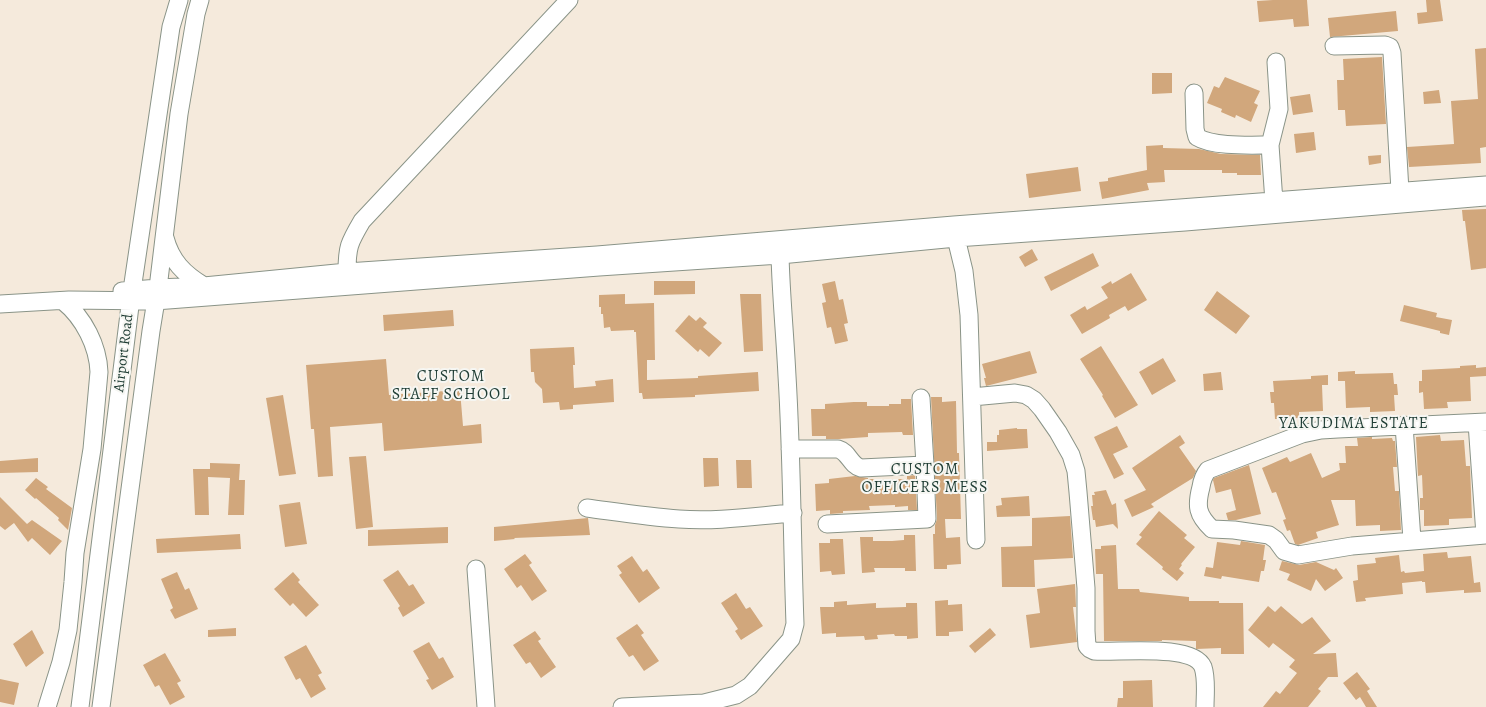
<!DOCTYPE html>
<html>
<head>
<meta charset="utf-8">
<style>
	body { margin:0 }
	canvas { display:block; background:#f5eadc }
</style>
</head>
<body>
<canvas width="1486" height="707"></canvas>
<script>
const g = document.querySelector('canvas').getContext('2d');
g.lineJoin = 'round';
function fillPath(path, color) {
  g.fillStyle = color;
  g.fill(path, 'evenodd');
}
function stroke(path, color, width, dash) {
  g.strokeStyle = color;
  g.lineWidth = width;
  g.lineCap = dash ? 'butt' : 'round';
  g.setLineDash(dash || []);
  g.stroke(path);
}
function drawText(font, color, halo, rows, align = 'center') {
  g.font = font + ' Alegreya,serif';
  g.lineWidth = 4;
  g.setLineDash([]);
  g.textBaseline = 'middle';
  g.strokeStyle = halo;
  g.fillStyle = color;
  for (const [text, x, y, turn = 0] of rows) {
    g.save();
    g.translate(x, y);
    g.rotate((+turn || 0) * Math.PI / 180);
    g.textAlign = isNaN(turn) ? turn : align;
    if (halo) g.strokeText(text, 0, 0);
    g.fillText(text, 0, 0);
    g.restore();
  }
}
fillPath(new Path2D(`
	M1273,0H1307L1309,26L1294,27L1293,19L1259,22L1257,1Z
	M1426,0H1440L1443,21L1418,24L1417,13L1427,12Z
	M1396,11L1398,31L1330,37L1328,18Z
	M1486,48V147L1480,148L1481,163L1409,167L1407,147L1454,144L1451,101L1478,99L1475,49Z
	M1382,57L1386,124L1346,126L1345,110H1338L1337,80H1344L1343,59Z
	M1152,73H1172V93L1152,94Z
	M1225,77L1260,91L1254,103L1258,105L1251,122L1236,115L1235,118L1221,112L1222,109L1207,103L1214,86L1219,88Z
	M1439,90L1441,103L1424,104L1423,92Z
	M1310,94L1313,112L1293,115L1290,97Z
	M1314,132L1316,150L1296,153L1294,134Z
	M1163,145V148L1199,149L1221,154L1260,155L1261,175H1237V173H1222V170H1164L1165,182L1147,183L1149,190L1102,199L1099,182L1108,181V178L1147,170L1146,146Z
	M1381,155V163L1369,165L1368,156Z
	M1078,167L1081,191L1029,198L1026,174Z
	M1486,209V268L1471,270L1465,221H1463L1462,210Z
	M1032,249L1038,260L1025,267L1019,257Z
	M1093,253L1099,266L1051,291L1044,277Z
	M1131,273L1147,300L1128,311L1125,306L1109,315L1110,318L1082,334L1070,315L1085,306L1087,310L1108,298L1101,287L1111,281L1112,284Z
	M654,281H695V294L654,295Z
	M835,281L839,300L843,299L848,323L844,324L848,341L835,344L831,327L827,328L822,303L826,302L822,284Z
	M1217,291L1250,316L1236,334L1204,310Z
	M625,294V304L654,303L655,360H647V380L698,378V376L758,372L759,391L695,395V397L643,399L642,393H639L636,332H634V330L611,331L610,327L604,328L603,314H601V307H599V295Z
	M740,294H761L763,351L744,352Z
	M1404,305L1437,313L1436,317L1452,320L1449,335L1440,333V331L1400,321Z
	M453,310L454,326L384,331L383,315Z
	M689,315L696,321L700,317L707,323L703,327L722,343L709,357L700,349L698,352L675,331Z
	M1101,346L1138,405L1115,418L1102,396L1103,395L1080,359Z
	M574,347L575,365H573L574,388L596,386L595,381L613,379L614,402L573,405V409L560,410L559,402L543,403L542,389L535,382L534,372H531L530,349Z
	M1030,351L1037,373L986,386L984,378H986L982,364Z
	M1163,358L1176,381L1152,395L1139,372Z
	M386,359L389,395L460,390L463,426L481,424L482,443L384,451L382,423L330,427L333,476L318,477L314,429H311L306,365Z
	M1476,365V368L1486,367V376L1470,377L1471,401L1447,402L1448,408L1424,409L1423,392L1419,393V381H1422V370L1460,368V366Z
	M1355,371V374L1393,373L1394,384H1397L1398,395H1394L1395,411L1370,412V407L1346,408L1345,381H1338V372Z
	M1221,372L1223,390L1204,391L1203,374Z
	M1328,375V385H1322L1323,411L1299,412V418L1275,419L1274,403H1271L1270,392H1274L1273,381L1311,379V376Z
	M283,395L296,474L279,476L266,398Z
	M931,397H942V402L956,401L957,453H959L961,519H945L946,538L960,537L961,564L947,565V569H934L933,534H935V525L937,519Z
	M901,399H911L913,435H903L902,432L868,433V437L839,439H826V436H812L811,409H825V404L854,402H867V406H889V404H901Z
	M1117,426L1128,447L1113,454L1124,474L1114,479L1094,437Z
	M1017,428V429H1027L1028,448L987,451V442H997V435H999V430Z
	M1180,435L1185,443L1179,447L1196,471L1193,478L1151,504L1154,507L1132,517L1124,500L1146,490L1132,468Z
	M1440,435L1441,441L1464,440L1466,466H1470L1472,518L1449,519V525L1424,526V510H1420V498H1423L1422,475L1418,476L1416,437Z
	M1372,437V439L1392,438L1393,441H1395L1397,467H1393L1395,491H1399L1401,530L1380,531V525L1356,526L1355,500H1331L1339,525L1316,532L1318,538L1298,545L1295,544L1290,530L1287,531L1283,520L1286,519L1276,492L1272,493L1262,468L1287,457L1290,462L1311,453L1322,478L1340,470L1339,463H1346L1345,446H1358L1357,438Z
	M366,456L373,527L356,529L349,457Z
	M38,458V472L0,473V461Z
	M703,458H718L719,486L704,487Z
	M736,460H751L752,488H737Z
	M210,463L240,464L239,480H245L244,515H228L230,478L208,477L209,515H195L193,469H210Z
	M1249,465L1261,514L1236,520H1228L1226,513L1236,510L1231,489L1216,493L1213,480L1214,478Z
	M915,475L917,510H908V506L895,507V505L869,506L870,510L843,511V513L830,514V510L816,511L815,484L829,483V479L855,476L868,478V479H907V476Z
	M36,478L48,487L46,489L72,508L68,530L58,520L59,518L36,498L35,499L25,490Z
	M1106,490L1112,505L1116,503L1118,529L1113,524L1096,527L1095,520H1093L1091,506H1093L1092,495H1095L1094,492Z
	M1029,496L1030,516L997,517L996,506L1002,505L1001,498Z
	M0,497L27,524L32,520L62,541L50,555L32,538L28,542L14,523L5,530L0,526Z
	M300,502L307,544L285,547L279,505Z
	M1159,511L1187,535L1184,538L1195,547L1181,564L1182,565L1179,569L1184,573L1177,581L1162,569L1163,567L1136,544L1142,537L1139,535Z
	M1070,516L1073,558L1034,560L1035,587H1002L1001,547L1032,546V518Z
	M588,518L590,535L514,538L515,539L494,541V527Z
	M448,527V543L368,546V530Z
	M240,534L241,549L157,553L156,539Z
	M904,535H915L916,571H905V568H874L875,572L862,573L860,537H873V541H892L904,540Z
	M830,539H843L845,574L832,575L831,571L820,572L819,543H830Z
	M1241,541L1265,545L1263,560H1266L1264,571H1261L1259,582L1222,576L1221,579L1204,576L1206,567L1213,568L1217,542L1240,545Z
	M1116,545L1118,589H1139L1140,592L1189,597V601H1219V603H1243L1244,654H1221V648L1196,649V641L1162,640V641H1104L1103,574H1096L1095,549H1101V546Z
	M1447,552L1448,558L1471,556L1474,583L1480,582L1481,592L1464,593V590L1426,593L1425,582H1422V581L1402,583L1403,594L1365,598L1366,601L1356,602L1353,581L1358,580L1357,565L1376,563L1375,558L1399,555L1401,572L1404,571L1405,573L1424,571L1423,554Z
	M525,554L532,563L529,565L547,591L532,601L521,585L517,588L504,569Z
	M632,556L643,572L647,569L660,588L639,603L619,575L622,573L617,566Z
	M1282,561L1299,565L1316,562L1334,570L1336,568L1343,578L1325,591L1316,579L1311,591L1287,580L1290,574L1279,570Z
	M398,570L409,586L413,584L425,603L403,617L398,608L400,606L383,580Z
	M177,572L185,590L189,588L198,609L175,619L170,610L173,608L161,579Z
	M293,572L300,580L298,582L319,605L306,617L293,603L290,606L274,589Z
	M1075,584L1076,607H1073L1077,642L1030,648L1026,615L1040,613L1037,589Z
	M736,593L746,609L750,607L763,626L741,640L735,631L738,629L721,603Z
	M948,600V605L962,604L963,631L949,632V636H936L935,601Z
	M847,601V605L876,603V608L906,607V603H917L918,638L907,639V636H895L894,634L877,635L878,639L865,640L864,636L836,637V633L822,634L820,607H834V602Z
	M1268,606L1275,612L1281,606L1302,624L1312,617L1331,641L1313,654L1336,653L1338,677H1328L1318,689L1321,691L1308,707H1263L1276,691L1280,694L1297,673L1289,667L1295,660L1273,643L1269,648L1248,630Z
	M637,624L644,633L641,635L659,661L644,671L633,655L629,657L616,638Z
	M236,628V636L208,637V630Z
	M990,628L996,635L975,653L969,646Z
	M32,630L44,653L26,667L13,644Z
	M535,631L541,639L538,641L556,667L541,678L530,662L526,664L513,645Z
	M429,642L439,659L443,657L454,677L432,690L426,680L429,679L413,651Z
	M306,645L322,673L318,675L326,689L311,698L300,678L296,680L284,657Z
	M165,653L181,681L177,683L185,697L170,705L159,685L155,687L143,665Z
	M1357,672L1370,689L1367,691L1377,707H1366L1360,697L1356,700L1343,683Z
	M0,679L19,683L14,705L0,702Z
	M1152,680L1153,707H1117L1118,698H1123V681Z`), '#d1a77c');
const minor = new Path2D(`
	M1334,46L1385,45L1390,47L1392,53L1400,191
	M1194,93L1195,129L1197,137C1213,147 1251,145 1270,145
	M1274,202L1270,145L1279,109L1276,62
	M165,238C171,261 184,274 204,286
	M956,238L964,271L969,315L976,540
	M347,272C347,247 349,243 362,221L569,0
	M122,291L158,288L204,286L347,272L597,255L954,225L1486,185
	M0,304L69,300L155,301L599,267L780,255L956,238L1185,222L1486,197
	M972,397L1015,393L1026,395L1034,400L1042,409L1058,432L1071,455L1076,471L1078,492L1086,588V631L1087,646L1090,649L1094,651C1117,653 1193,643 1203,667C1207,679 1205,695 1205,707
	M1486,422L1338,429L1321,430L1302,434L1208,470C1204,475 1202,480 1201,487C1196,506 1197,515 1212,529L1234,530L1269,535L1276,540L1284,551L1298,555L1352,546L1486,535
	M1477,423L1485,535
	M1404,425L1412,540
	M790,449H838C849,452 850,465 861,468L925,465
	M587,508C617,512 648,517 679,519C717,522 755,516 793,513
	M827,524L927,519L925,465L921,398
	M476,569L486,707
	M47,707L61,662L68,630L73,582L75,553L92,449L99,372C98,346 84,318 63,301
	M80,707L132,290L171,27L179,0
	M101,707L151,331L158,288L179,114L196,14L200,0
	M622,707L704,703L736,695L750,686L791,639L795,624C792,541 792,458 787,376C785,335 781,295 780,255`);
stroke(minor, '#8a9488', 19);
stroke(minor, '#fff', 17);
drawText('15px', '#1f3d34', '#f6f6f2', [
	["Airport Road",124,353,-83]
]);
g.letterSpacing = '1px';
drawText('16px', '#1f3d34', '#f6f6f2', [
	["CUSTOM",451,377],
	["STAFF SCHOOL",451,395],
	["YAKUDIMA ESTATE",1354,424],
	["CUSTOM",925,470],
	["OFFICERS MESS",925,488]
]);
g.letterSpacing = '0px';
</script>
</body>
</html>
